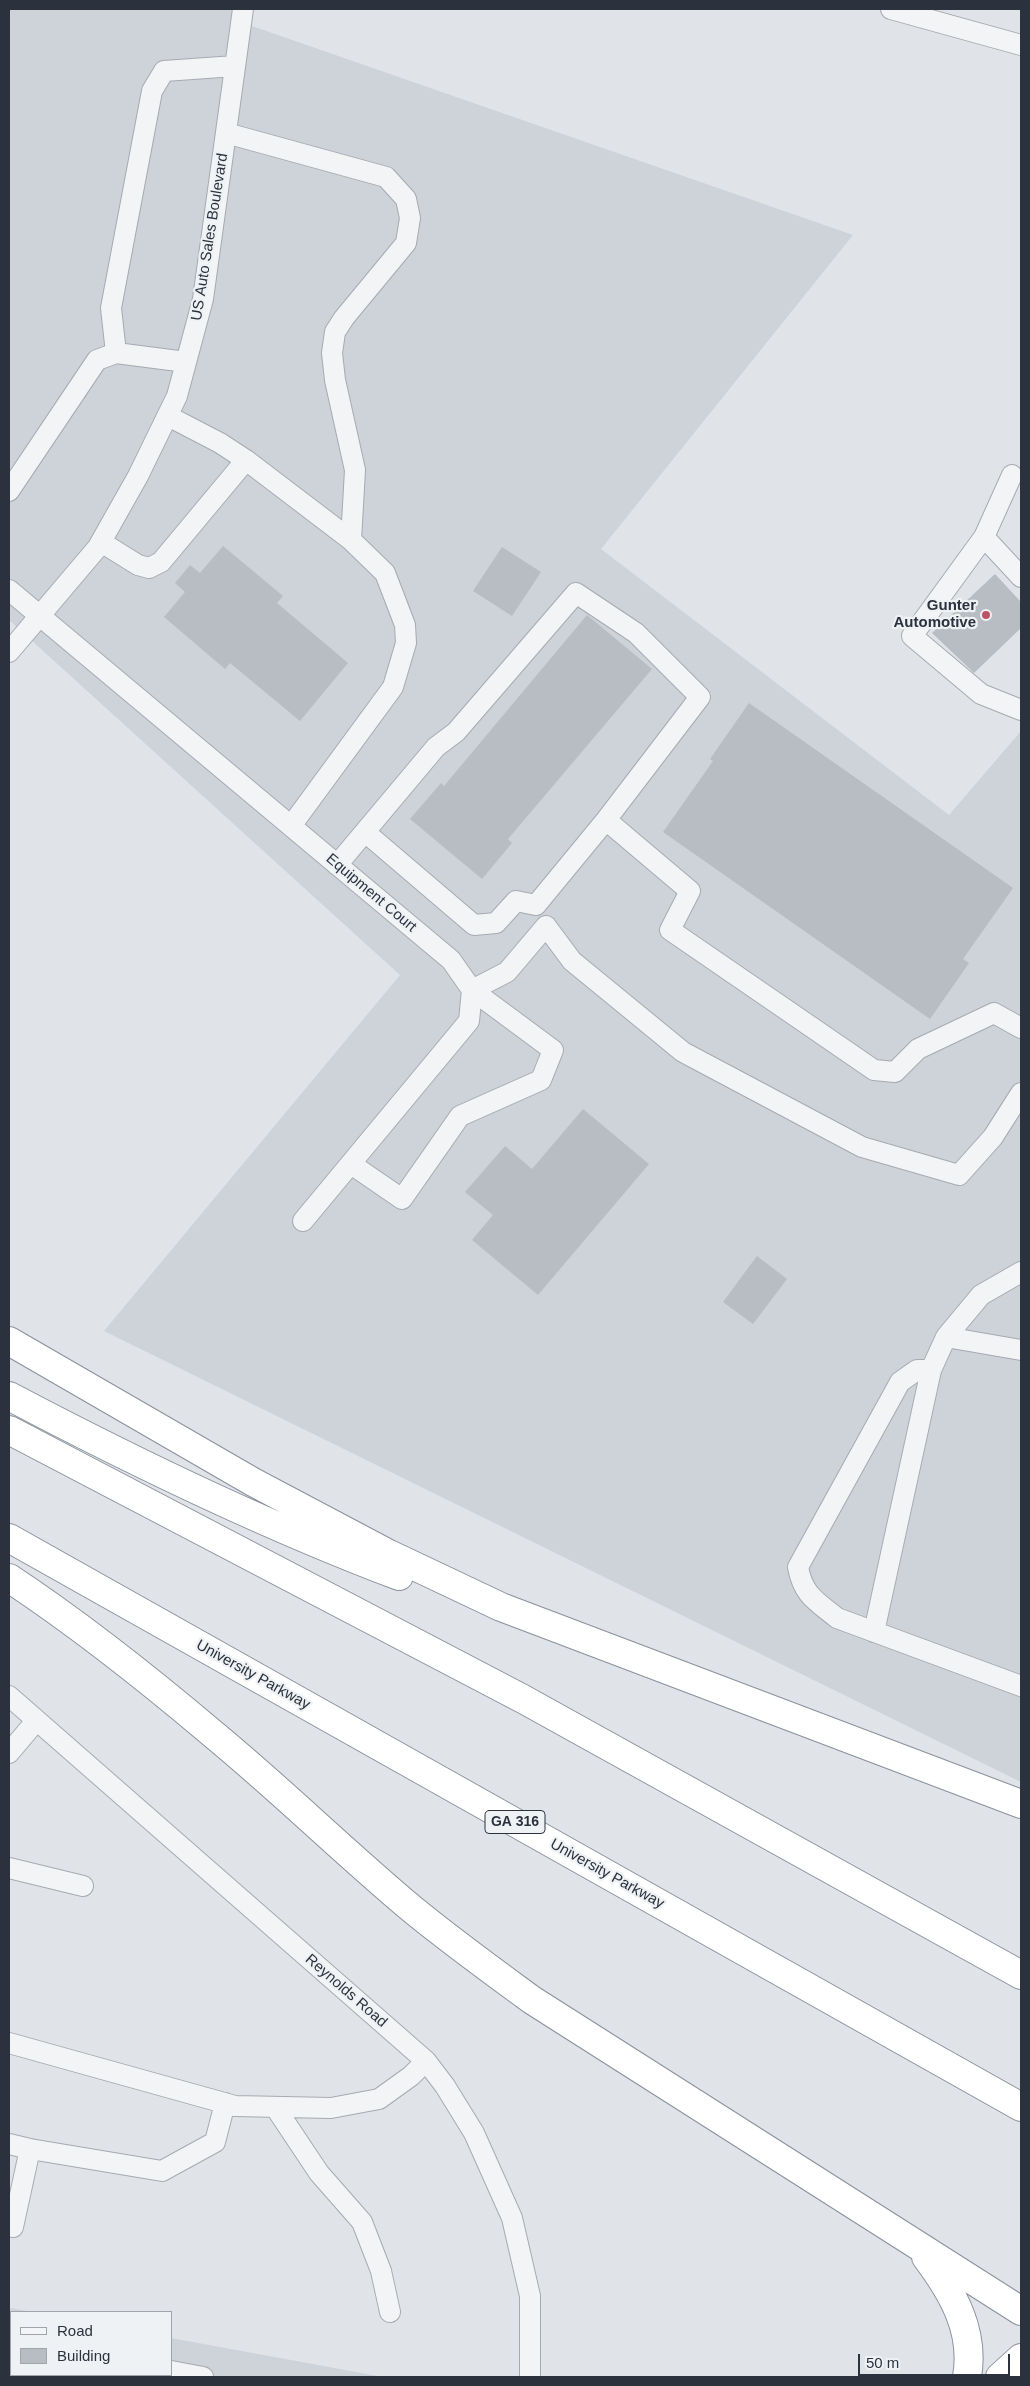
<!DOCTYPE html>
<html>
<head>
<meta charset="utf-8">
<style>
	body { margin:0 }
	#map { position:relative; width:1030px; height:2386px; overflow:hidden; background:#e0e3e7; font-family:Arial,sans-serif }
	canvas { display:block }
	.frame { position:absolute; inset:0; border:10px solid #2b323d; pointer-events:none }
	.legend { position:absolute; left:10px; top:2311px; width:162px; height:65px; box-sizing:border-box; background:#eff2f5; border:1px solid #a1a5ab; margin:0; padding:6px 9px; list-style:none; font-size:15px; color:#2b323d }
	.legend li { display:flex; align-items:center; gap:10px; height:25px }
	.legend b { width:25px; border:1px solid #a1a5ab }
	.scale { position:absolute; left:858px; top:2354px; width:152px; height:22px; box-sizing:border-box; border:2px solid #2b323d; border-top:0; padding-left:6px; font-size:15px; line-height:18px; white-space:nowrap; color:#2b323d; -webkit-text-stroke:4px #eff2f5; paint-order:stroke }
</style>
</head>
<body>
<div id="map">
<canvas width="1030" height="2386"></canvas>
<div class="frame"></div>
<ul class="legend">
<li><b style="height:6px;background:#f2f4f6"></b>Road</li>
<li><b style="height:14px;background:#b8bdc3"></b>Building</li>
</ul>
<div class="scale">50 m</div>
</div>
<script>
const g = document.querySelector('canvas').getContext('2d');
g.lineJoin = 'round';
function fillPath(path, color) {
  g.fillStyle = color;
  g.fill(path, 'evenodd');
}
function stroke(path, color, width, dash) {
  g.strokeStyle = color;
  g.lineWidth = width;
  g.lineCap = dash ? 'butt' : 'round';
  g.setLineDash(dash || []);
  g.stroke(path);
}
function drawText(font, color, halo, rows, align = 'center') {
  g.font = font + ' Arial,sans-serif';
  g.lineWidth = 4.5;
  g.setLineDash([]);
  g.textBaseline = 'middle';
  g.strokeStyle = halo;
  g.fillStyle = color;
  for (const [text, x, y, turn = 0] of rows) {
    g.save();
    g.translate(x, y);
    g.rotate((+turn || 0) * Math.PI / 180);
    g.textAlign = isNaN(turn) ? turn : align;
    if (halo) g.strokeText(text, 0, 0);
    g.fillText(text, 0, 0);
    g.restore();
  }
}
fillPath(new Path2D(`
	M9,9H253L252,26L853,235L601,549L949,815L1021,731V1782L104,1331L400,975L9,620Z
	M9,2308L34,2312H11V2375H171V2338L383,2377H9Z`), '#ced2d9');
fillPath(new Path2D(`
	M223,546L283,596L277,603L348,663L300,721L230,663L225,669L164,617L185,592L175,583L190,565L200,573Z
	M502,547L541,572L512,616L473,591Z
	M995,574L1021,602V628L974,673L932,633Z
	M587,615L652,669L508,839L512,843L482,879L410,819L441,783L444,786Z
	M749,703L1013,888L963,959L969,963L930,1019L663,832L713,761L710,759Z
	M583,1109L649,1164L538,1295L472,1240L493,1215L465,1192L505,1146L532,1169Z
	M757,1256L787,1279L753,1324L723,1302Z`), '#b8bdc3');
const minor = new Path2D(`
	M891,9L1021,45
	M226,133L386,177L406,199L410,218L406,243L344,318L335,332L332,353L335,380L355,470L351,540L385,573L405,625L406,643L393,687L291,826
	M116,353L111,308L152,91L164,71L235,66
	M168,416L220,443L246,460L351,540
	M1012,475L984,537L912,636L981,694L1021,710
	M9,491L97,360L116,353L186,362
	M984,537L1021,577
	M101,542L138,565L149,568L161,562L246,460
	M9,590L451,960L472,990L469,1021L303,1221
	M9,652L98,547L138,476L177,396L203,299L243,9
	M606,820L690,891L670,930L874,1070L895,1072L918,1049L994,1013L1021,1028
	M365,832L474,925L496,923L516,901L536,905
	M337,865L436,747L456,732L576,593L636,633L700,697L606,820L536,905
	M351,1164L402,1199L460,1116L541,1080L553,1050L472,990L507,972L546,926L572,961L683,1052L862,1147L959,1175L993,1137L1021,1093
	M946,1337L981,1295L1021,1272
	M931,1370H917L900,1382L798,1567C803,1595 816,1601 837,1618L1021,1686
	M874,1632L931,1370L946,1337L1021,1350
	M9,1696L426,2061L445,2086L474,2133L512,2218L530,2296V2377
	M9,1753L36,1721
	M9,1868L83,1886
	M9,2043L235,2106L331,2108L379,2099L411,2076L426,2061
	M275,2107L319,2173L362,2222L381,2271L390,2312
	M9,2144L30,2149
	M9,2225L13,2227L30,2149L162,2171L215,2142L225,2103
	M9,2335L11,2336
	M171,2371L203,2377
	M148,2377L149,2375`);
const highway = new Path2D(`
	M9,1341L253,1482L389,1554L501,1607L1021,1804
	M9,1396C136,1463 264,1525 399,1576
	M9,1430L523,1699L1021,1975
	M9,1538L1021,2107
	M9,1578C80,1625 148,1679 213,1734C281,1790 344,1852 412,1909C451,1941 491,1970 532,2000L1021,2311
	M926,2257C953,2293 975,2331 967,2377
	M1000,2377L1021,2358`);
stroke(minor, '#a6aab1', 22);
stroke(highway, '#89919c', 30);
stroke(minor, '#f2f4f6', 20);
stroke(highway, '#fff', 28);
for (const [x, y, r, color] of [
	[986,615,5,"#be5368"]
]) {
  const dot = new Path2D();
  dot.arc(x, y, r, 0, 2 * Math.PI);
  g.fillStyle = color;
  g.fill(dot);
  stroke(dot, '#eff2f5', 2);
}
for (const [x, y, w] of [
	[515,1822,60]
]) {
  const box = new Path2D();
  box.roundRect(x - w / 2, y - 11.5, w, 23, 4);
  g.fillStyle = '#eff2f5';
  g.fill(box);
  stroke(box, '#2b323d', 1);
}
drawText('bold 14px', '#2b323d', null, [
	["GA 316",515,1822]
]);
drawText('15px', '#2b323d', '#eff2f5', [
	["US Auto Sales Boulevard",210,237,-81],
	["Equipment Court",371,893,40],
	["University Parkway",253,1675,29],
	["University Parkway",607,1874,29],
	["Reynolds Road",346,1991,41]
]);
drawText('bold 15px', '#2b323d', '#eff2f5', [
	["Gunter",976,606],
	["Automotive",976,623]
], 'right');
</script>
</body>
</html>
